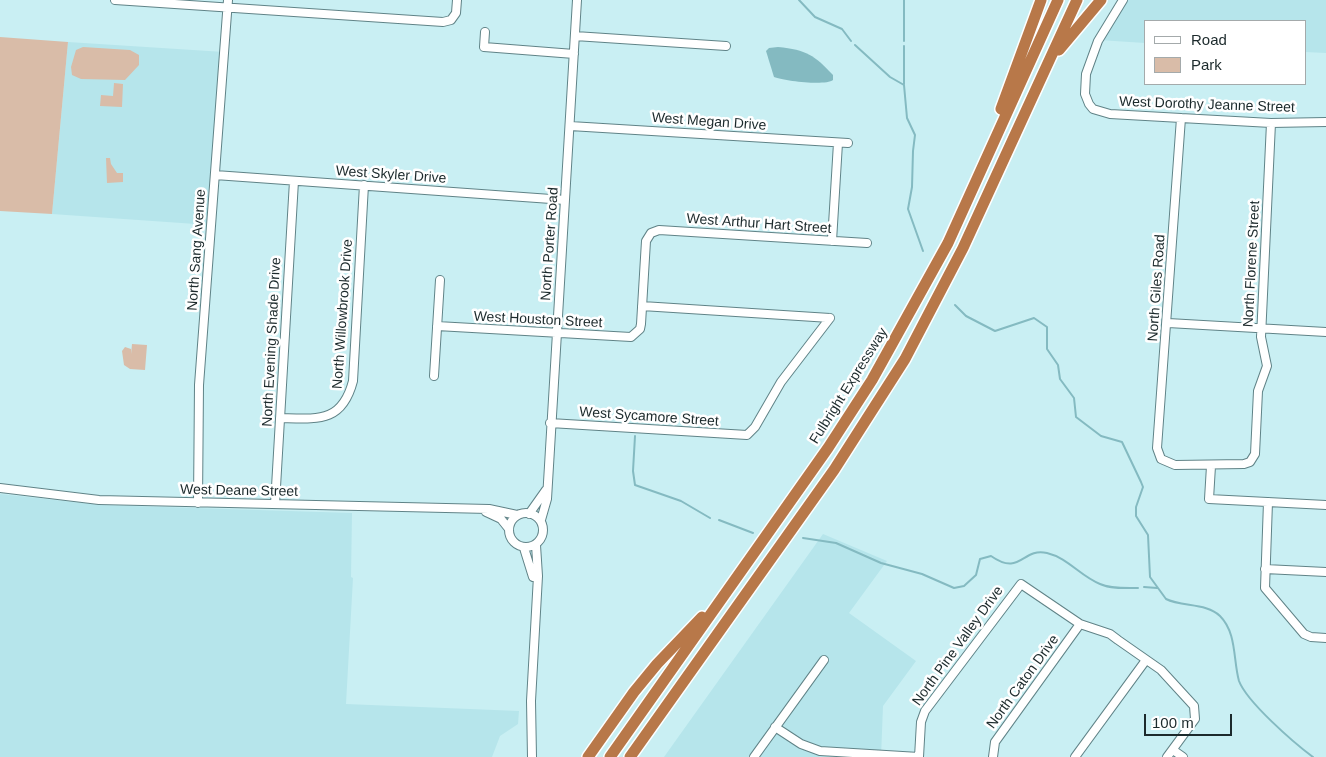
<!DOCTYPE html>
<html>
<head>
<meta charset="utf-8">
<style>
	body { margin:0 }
	#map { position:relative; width:1326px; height:757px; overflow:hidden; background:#c9eff3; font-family:Arial,sans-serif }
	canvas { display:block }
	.legend { position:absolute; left:1144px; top:20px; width:162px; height:65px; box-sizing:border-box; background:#fff; border:1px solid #a4aaab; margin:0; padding:6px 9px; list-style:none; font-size:15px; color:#1c2a2c }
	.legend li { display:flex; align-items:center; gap:10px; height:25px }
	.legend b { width:25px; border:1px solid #a4aaab }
	.scale { position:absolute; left:1144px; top:714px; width:88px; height:22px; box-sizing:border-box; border:2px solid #1c2a2c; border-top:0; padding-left:6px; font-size:15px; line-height:18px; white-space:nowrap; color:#1c2a2c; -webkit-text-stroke:4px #fff; paint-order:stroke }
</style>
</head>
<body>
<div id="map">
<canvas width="1326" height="757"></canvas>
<ul class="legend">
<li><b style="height:6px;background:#fff"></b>Road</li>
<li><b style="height:14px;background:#d9bca8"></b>Park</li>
</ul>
<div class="scale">100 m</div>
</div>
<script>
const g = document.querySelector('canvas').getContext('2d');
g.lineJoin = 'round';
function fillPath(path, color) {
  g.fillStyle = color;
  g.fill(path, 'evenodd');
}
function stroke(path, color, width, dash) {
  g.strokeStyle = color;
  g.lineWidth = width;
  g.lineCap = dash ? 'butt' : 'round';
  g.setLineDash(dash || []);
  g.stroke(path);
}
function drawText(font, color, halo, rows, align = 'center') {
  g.font = font + ' Arial,sans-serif';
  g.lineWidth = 5;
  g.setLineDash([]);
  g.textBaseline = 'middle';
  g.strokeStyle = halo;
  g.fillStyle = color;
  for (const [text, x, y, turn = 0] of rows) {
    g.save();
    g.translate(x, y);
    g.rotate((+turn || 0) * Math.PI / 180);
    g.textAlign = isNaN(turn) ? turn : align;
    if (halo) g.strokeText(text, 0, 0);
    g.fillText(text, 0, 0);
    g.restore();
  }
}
fillPath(new Path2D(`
	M1123,0H1326V53L1305,52V21H1145V43L1099,40Z
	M68,42L224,52L210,225L52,214Z
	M0,494L100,505L352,513L351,577L353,578L346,704L519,711L518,724L500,736L492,757H0Z
	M823,534L887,561L849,613L916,661L883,706L881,757H664Z`), '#b6e5eb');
fillPath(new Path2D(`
	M0,37L68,42L52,214L0,211Z
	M83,47L130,50L139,55V65L125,80L81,79L72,75L71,67L76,50Z
	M114,83L123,84L122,107L100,106L101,95L113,96Z
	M106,158H110L111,164L117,173H123V182L107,183Z
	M132,344L147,345L145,370L130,369L124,365L122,351L125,347L131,349V354Z`), '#d9bca8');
fillPath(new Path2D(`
	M778,47C807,50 814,55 833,75V80C825,86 785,81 774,77L766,51L769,48Z`), '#84bac1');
stroke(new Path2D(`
	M799,0L815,17L842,29L851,41
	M904,41V0
	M855,45L890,77L904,85L907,118L915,135L913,151L912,187L908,209L923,251
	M904,46V84
	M955,305L966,316L995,331L1034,318L1047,327V349L1058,365L1060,379L1074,398L1076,417L1101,436L1122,442L1141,482L1143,487L1136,507V516L1148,535L1150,577L1166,599C1182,607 1207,603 1220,616C1237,633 1233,660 1239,681C1247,702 1294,743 1313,757
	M635,436L633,471L635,485L681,501L710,518
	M719,520L753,533
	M803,538L836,543L881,563L922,574L954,588L964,586L976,575L980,559L991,556C1021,577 1022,547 1047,553C1068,558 1080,576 1100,584C1111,589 1126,588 1138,588
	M1144,587L1157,588`), '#84bac1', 2);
const minor = new Path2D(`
	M115,0L443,22L451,20L456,13L457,0
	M1123,0L1098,41L1086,74L1085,94L1089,104L1093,109L1110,114L1181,118L1271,123L1326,122
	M485,32L484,47L574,54
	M575,36L726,46
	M1181,118L1157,448L1161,459L1175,465L1244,464L1250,462L1255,454L1258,391L1267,366L1261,337L1271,123
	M570,126L848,143
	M215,175L565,200
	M832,241L838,143
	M642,306L830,318
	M1168,323L1326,332
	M437,326L631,337L640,329L641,324L646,241L651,233L659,230L867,243
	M434,376L440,280
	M280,418C318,419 342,423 353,381L364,185
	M550,423L747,435L755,427L781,382L830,318
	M1211,466L1209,499L1326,505
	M0,488L99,500L489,509L517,515
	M1268,502L1265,588L1304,634L1311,637L1326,638
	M198,503L199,385L228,0
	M275,504L294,181
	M486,512L501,519L509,529
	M509 530a17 17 0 1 1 34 0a17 17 0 1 1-34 0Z
	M529,514L546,490
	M541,520L547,499L577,0
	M524,548L533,577
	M1265,569L1326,572
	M775,727L801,744L820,751L919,757
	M1173,750L1183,757
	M532,757L531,701L538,576L536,545
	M754,757L824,660
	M919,757L921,722L925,711L1021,584L1080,624L1110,634L1118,640L1161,670L1194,706L1195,719L1167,757
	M993,757L995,742L1080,624
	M1075,757L1146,660`);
const highway = new Path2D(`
	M1059,50L1101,0
	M1001,109L1041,0
	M588,757L634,692L657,664L702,617
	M610,757L828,448L872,380L948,243L1058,0
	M630,757L834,470L905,359L963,248L1077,0`);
stroke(minor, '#608387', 10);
stroke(highway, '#fff', 14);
stroke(minor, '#fff', 8);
stroke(highway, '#b87849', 11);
drawText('14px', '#1c2a2c', '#fff', [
	["West Dorothy Jeanne Street",1207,105,2],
	["West Megan Drive",709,122,4],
	["West Skyler Drive",391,175,4],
	["West Arthur Hart Street",759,224,4],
	["North Porter Road",550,244,-86],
	["North Sang Avenue",197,250,-86],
	["North Florene Street",1252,264,-87],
	["North Giles Road",1157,288,-86],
	["North Willowbrook Drive",343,314,-86],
	["West Houston Street",538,320,3],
	["North Evening Shade Drive",272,342,-87],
	["Fulbright Expressway",849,386,-58],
	["West Sycamore Street",649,417,4],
	["West Deane Street",239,491,1],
	["North Pine Valley Drive",958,646,-54],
	["North Caton Drive",1023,682,-54]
]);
</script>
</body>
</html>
